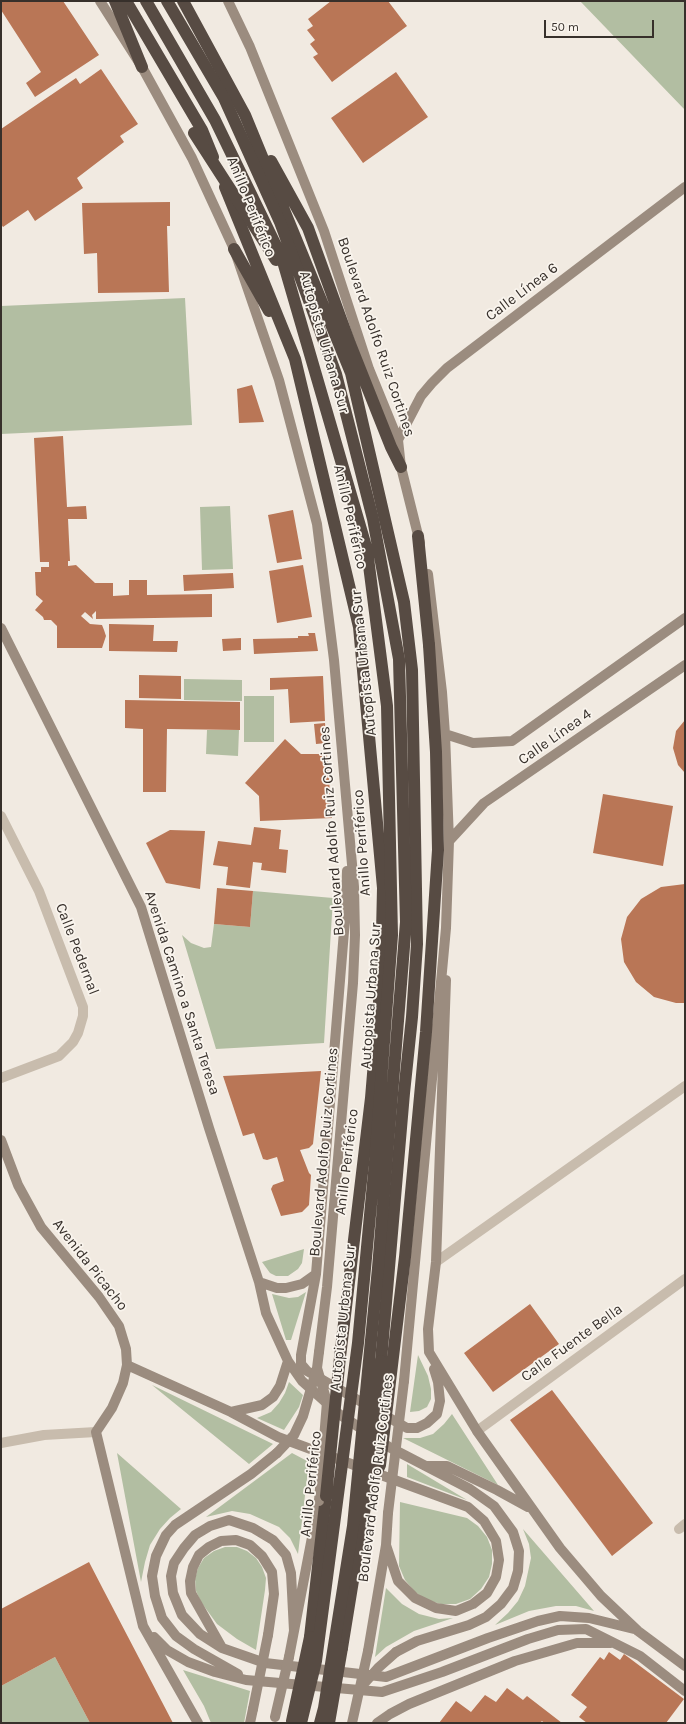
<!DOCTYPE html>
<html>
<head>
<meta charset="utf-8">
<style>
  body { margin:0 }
  #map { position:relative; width:686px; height:1724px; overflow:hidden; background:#f1eae1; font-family:Karla,sans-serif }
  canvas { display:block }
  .frame { position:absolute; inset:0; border:2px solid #37302b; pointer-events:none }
  .scale { position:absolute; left:544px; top:20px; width:110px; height:18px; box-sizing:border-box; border:2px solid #37302b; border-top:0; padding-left:5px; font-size:12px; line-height:14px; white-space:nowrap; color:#37302b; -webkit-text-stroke:3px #f9f4ed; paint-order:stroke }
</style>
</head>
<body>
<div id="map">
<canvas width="686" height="1724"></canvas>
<div class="frame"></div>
<div class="scale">50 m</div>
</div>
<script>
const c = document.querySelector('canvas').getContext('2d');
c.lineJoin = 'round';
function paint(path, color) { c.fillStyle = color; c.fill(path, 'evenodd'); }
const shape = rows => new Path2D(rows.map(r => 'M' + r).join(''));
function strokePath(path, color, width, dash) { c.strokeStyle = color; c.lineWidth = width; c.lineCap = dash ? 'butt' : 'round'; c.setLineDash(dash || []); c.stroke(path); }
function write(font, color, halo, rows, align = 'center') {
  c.font = font + ' Karla,sans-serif'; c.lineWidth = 3.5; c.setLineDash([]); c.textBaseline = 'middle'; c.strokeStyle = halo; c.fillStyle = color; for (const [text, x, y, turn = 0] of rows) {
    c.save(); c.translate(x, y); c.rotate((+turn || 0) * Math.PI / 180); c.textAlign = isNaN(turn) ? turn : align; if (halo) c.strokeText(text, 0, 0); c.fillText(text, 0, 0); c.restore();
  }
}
paint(shape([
  [580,1,685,1,685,110],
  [185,298,192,425,1,434,1,306],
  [230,506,233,569,202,570,200,507],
  [184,679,242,680,242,701,184,700],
  [244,696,274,696,274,742,244,742],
  [207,730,239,730,238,756,206,754],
  [253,891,333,898,324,1043,216,1049,182,935,191,943,204,948,211,947,214,924,250,927],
  [304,1249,302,1263,298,1269,288,1276,276,1276,270,1273,262,1262],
  [306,1292,291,1340,286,1340,272,1294,289,1298,298,1297],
  [418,1355,428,1376,431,1389,431,1399,427,1407,419,1411,410,1412],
  [289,1382,303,1395,299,1407,284,1430,257,1418,271,1412,279,1403,285,1393],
  [152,1385,273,1444,249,1464],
  [452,1414,498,1485,403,1438,420,1438,433,1434,444,1424],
  [117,1453,181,1509,170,1518,160,1529,150,1545,145,1562,141,1582],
  [292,1453,309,1462,298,1554,290,1538,279,1527,250,1514,232,1511,206,1517],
  [407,1464,467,1500,407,1477],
  [400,1502,467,1518,478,1526,487,1537,492,1550,492,1564,489,1577,481,1589,470,1599,456,1604,441,1604,427,1600,415,1592,405,1580,399,1566],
  [523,1529,594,1611,576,1606,556,1606,529,1611,495,1625,508,1613,518,1601,525,1586,531,1558,529,1544],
  [225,1547,237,1547,247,1551,256,1558,262,1567,266,1578,265,1590,256,1650,237,1639,217,1624,201,1602,196,1591,195,1579,198,1568,204,1558,214,1551],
  [386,1588,402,1604,419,1614,439,1619,453,1618,414,1631,386,1647,375,1657],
  [55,1657,90,1723,1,1723,1,1686],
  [183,1670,250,1691,244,1723,211,1723,204,1706]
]), '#b2bea2');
paint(shape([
  [1,1,63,1,99,55,35,97,26,83,41,72,1,10],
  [331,1,388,1,407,26,332,82,313,57,318,54,310,44,315,40,307,30,313,26,308,19],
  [101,69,138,124,120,136,124,142,77,178,83,188,35,221,28,210,3,227,1,224,1,129,76,78,80,84],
  [396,72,428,117,363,163,331,118],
  [170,202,170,226,167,226,169,292,98,293,97,253,84,254,82,203],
  [252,385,264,422,239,423,237,389],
  [63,436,67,507,86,506,87,519,68,519,70,561,68,561,68,566,76,565,95,583,113,583,113,596,129,595,129,580,147,580,147,595,212,594,212,617,96,619,96,611,92,615,93,619,85,612,81,616,90,624,102,625,104,630,106,636,102,648,57,648,57,626,51,620,44,620,43,617,35,610,43,601,36,595,35,572,41,572,41,567,49,567,49,562,40,562,34,438],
  [293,510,302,559,277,563,268,515],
  [303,565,312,617,277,623,269,571],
  [233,573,234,588,184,591,183,575],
  [109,624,154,625,153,641,178,641,177,652,109,651],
  [308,633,315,633,318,651,254,654,253,639,298,638,298,636,309,636],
  [241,638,241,650,223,651,222,639],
  [139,675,181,676,181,699,139,698],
  [323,676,325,721,290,723,288,689,270,690,270,678],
  [125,700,240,702,240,730,167,729,166,792,143,792,143,729,125,728],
  [685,720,685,773,678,765,673,748,676,731],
  [325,723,327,743,316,744,314,724],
  [285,739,301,754,327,754,332,818,260,821,259,796,245,783],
  [603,794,673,806,663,866,593,853],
  [254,827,281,830,279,849,288,850,286,873,261,870,262,863,253,862,250,888,226,885,228,867,213,865,218,841,251,845],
  [170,830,205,831,200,889,166,883,146,843],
  [685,884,685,1003,676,1003,654,997,636,982,624,962,621,939,627,917,641,899,661,887],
  [217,888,253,891,250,927,214,924],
  [321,1071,313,1144,309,1148,300,1150,309,1173,311,1175,309,1205,302,1212,281,1216,271,1189,273,1185,284,1181,277,1157,267,1160,263,1159,254,1133,243,1136,223,1076],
  [530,1304,559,1344,493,1392,464,1353],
  [552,1390,653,1523,612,1556,510,1420],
  [89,1562,104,1591,173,1723,90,1723,55,1657,1,1686,1,1609],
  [609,1652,620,1660,624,1654,684,1699,666,1723,587,1723,579,1717,587,1707,571,1695,600,1657,604,1660],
  [507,1688,523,1700,527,1696,562,1723,544,1723,542,1721,540,1723,439,1723,456,1701,471,1712,485,1695,496,1702]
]), '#b97656');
strokePath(shape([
  [1,816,39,891,83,1007,83,1016,78,1033,73,1042,59,1056,1,1078],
  [436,1262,685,1086],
  [477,1431,685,1279],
  [1,1443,44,1435,96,1432],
  [679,1529,685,1524]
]), '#c8bcad', 10);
strokePath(shape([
  [100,1,142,67,192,158,234,249,279,380,317,524,334,660,354,887,355,935,353,983,327,1287,319,1352],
  [228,1,250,47,324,231,369,369,398,440,401,467,420,543],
  [398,440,421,396,432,383,447,368,685,187],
  [1,628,141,907,209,1128,259,1282,266,1313,288,1361,302,1381,339,1414,389,1447,470,1489,494,1506,513,1532,519,1551,518,1571,513,1588,501,1604,486,1617,469,1625,417,1641,396,1652],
  [445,734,473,743,512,741,685,618],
  [449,841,484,803,685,665],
  [347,871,346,907,316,1274,301,1355,301,1364,307,1371,407,1428,417,1428,427,1423,437,1414,440,1401,438,1382,434,1369],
  [446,980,436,1262,428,1329,429,1352,477,1431,560,1548,601,1596,638,1631,685,1666],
  [1,1140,18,1185,41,1227,99,1297,119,1326,126,1349,127,1365,123,1383,112,1408,96,1432,143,1626,198,1723],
  [259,1282,277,1288,286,1288,302,1284,316,1274],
  [127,1365,231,1412,278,1437,468,1507,484,1521,496,1541,499,1560,496,1577,487,1593,473,1604,456,1611,436,1608,415,1598,398,1581,386,1545],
  [404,1381,446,928,449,841,445,734,442,692,428,574],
  [231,1412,262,1405,273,1397,280,1386,288,1361],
  [428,1466,447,1466,497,1490,528,1507],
  [294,1631,291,1573,286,1555,273,1540,253,1528,229,1520,210,1526,195,1535,184,1548,174,1563,171,1576,173,1593,182,1615,200,1634,222,1648,265,1663,386,1677,488,1638,538,1621,560,1616,589,1618,634,1629],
  [154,1637,167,1650,188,1662,215,1672,246,1680,382,1692,442,1672,528,1639,558,1630,586,1629,640,1656,685,1691],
  [221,1646,191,1593,190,1581,193,1567,199,1555,209,1547,221,1541,236,1540,250,1545,262,1556,272,1572,274,1594,268,1635],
  [368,1651,386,1545,388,1513],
  [289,1657,319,1501],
  [238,1674,194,1649,176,1636,162,1618,155,1596,152,1576,156,1556,166,1535,175,1525,251,1474,277,1453],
  [250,1723,253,1709],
  [377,1723,390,1714,409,1704,515,1661,577,1643,611,1643]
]), '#9b8c7f', 10);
strokePath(shape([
  [115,1,142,67],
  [126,1,202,130,213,157],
  [183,1,245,115,351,373,404,602,412,670,417,944,412,1017,404,1093,381,1361],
  [271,161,308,228,350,344,391,447,401,467],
  [225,187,295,359,359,627,383,888,381,978,371,1098,340,1357],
  [234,249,269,311],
  [418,536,429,645],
  [310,1637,326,1496],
  [342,1648,365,1507]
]), '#574b43', 12);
strokePath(shape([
  [277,1453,294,1435,303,1416,317,1368],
  [319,1501,327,1402,317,1368,319,1352],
  [388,1513,404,1381],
  [361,1687,378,1668,396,1652],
  [253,1709,268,1635],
  [275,1717,289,1657],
  [352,1723,368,1651]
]), '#9b8c7f', 10);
strokePath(shape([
  [146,1,215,120,282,258,367,550,387,706,392,935,375,1162,358,1343,316,1661,301,1723],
  [167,1,224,98,280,222,336,374,373,519,399,659,406,922,378,1268,353,1526,324,1708,320,1723],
  [194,133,276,260],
  [367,1486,381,1361],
  [326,1496,340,1357],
  [356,1517,380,1465,405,1257,426,1032,438,850,436,752,429,645],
  [292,1721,310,1637],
  [329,1723,342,1648]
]), '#574b43', 12);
write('15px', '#37302b', '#f9f4ed', [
  ["Anillo Periférico",251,207,68],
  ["Calle Línea 6",522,292,-37],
  ["Boulevard Adolfo Ruiz Cortines",376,337,71],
  ["Autopista Urbana Sur",324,342,74],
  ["Anillo Periférico",350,517,77],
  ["Autopista Urbana Sur",364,663,-96],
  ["Calle Línea 4",555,737,-35],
  ["Boulevard Adolfo Ruiz Cortines",332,831,-94],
  ["Anillo Periférico",362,843,-94],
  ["Calle Pedernal",77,949,69],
  ["Avenida Camino a Santa Teresa",182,993,72],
  ["Autopista Urbana Sur",371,996,-86],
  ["Boulevard Adolfo Ruiz Cortines",324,1152,-85],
  ["Anillo Periférico",347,1162,-83],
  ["Avenida Picacho",90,1265,52],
  ["Autopista Urbana Sur",343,1318,-84],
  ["Calle Fuente Bella",572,1343,-36],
  ["Boulevard Adolfo Ruiz Cortines",376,1478,-83],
  ["Anillo Periférico",311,1484,-84]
]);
</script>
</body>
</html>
